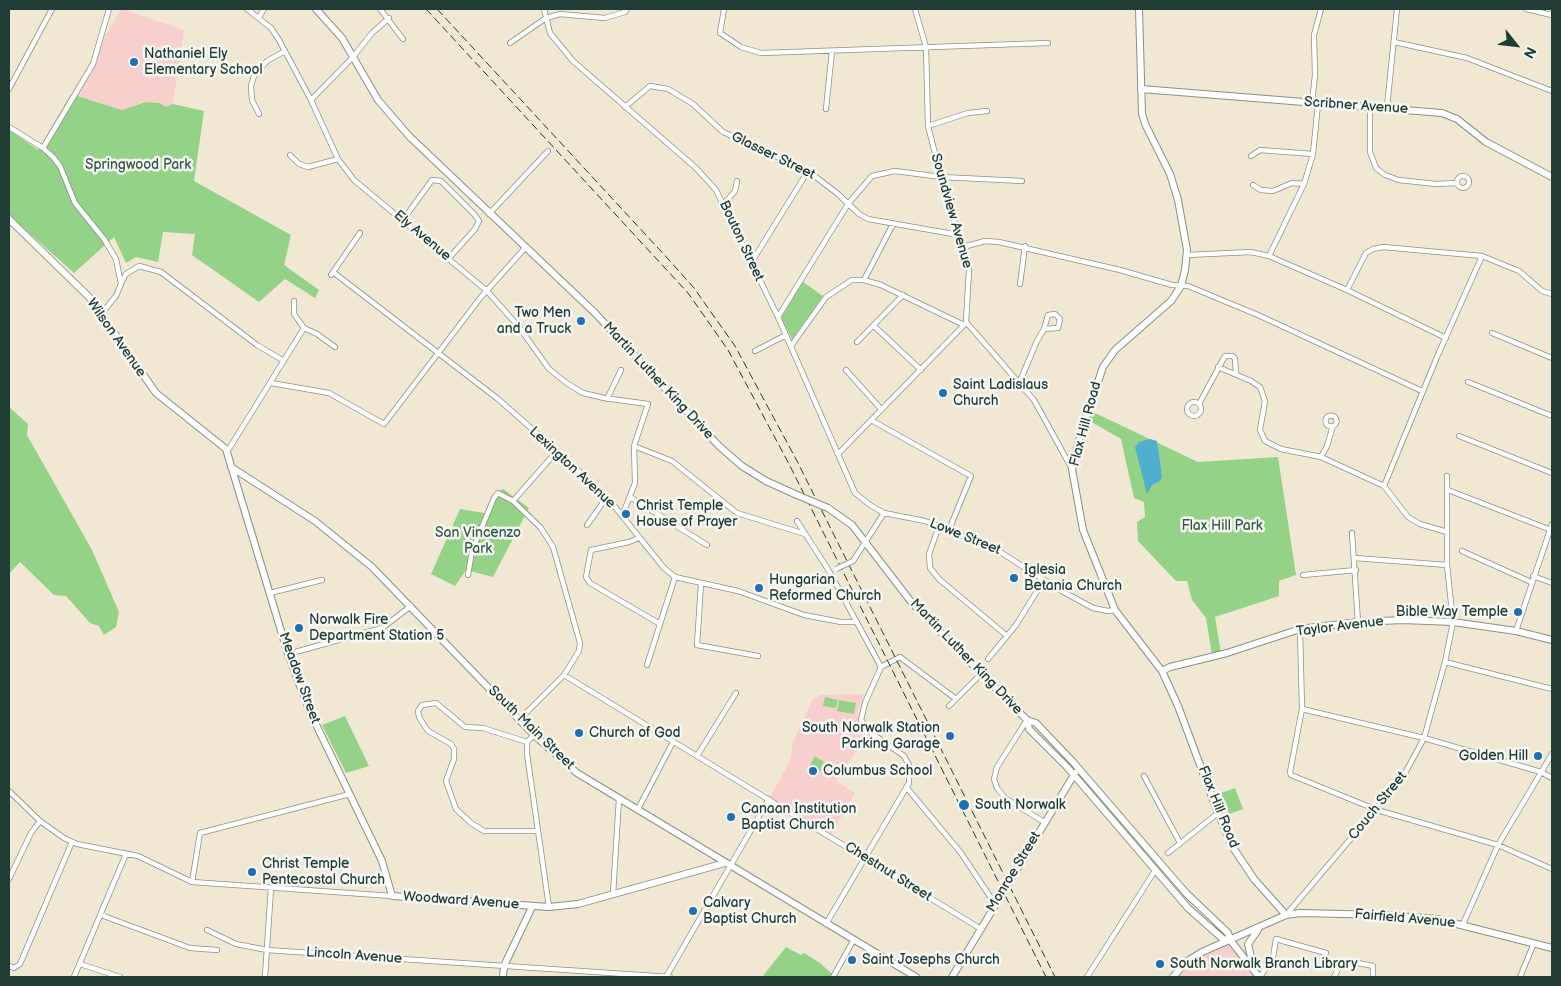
<!DOCTYPE html>
<html>
<head>
<meta charset="utf-8">
<style>
  body { margin:0 }
  #map { position:relative; width:1561px; height:986px; overflow:hidden; background:#f1e8d4; font-family:"Balsamiq Sans",sans-serif }
  canvas { display:block }
  .frame { position:absolute; inset:0; border:10px solid #1f3d34; pointer-events:none }
  .north { position:absolute; left:1491px; top:20px; width:50px; height:50px; -webkit-text-stroke:4px #f6f6f2; paint-order:stroke; rotate:119deg; font-size:14px; font-weight:700; line-height:20px; text-align:center; color:#1f3d34 }
  .north::after { content:''; display:block; margin:auto; width:18px; height:22px; background:#1f3d34; clip-path:polygon(50% 0,100% 100%,50% 72%,0 100%) }
</style>
</head>
<body>
<div id="map">
<canvas width="1561" height="986"></canvas>
<div class="frame"></div>
<div class="north">N</div>
</div>
<script>
const c = document.querySelector('canvas').getContext('2d');
c.lineJoin = 'round';
function paint(path, color) { c.fillStyle = color; c.fill(path, 'evenodd'); }
const shape = rows => new Path2D(rows.map(r => 'M' + r).join(''));
function strokePath(path, color, width, dash) { c.strokeStyle = color; c.lineWidth = width; c.lineCap = dash ? 'butt' : 'round'; c.setLineDash(dash || []); c.stroke(path); }
function write(font, color, halo, rows, align = 'center') {
  c.font = font + ' "Balsamiq Sans",sans-serif'; c.lineWidth = 5; c.setLineDash([]); c.textBaseline = 'middle'; c.strokeStyle = halo; c.fillStyle = color; for (const [text, x, y, turn = 0] of rows) {
    c.save(); c.translate(x, y); c.rotate((+turn || 0) * Math.PI / 180); c.textAlign = isNaN(turn) ? turn : align; if (halo) c.strokeText(text, 0, 0); c.fillText(text, 0, 0); c.restore();
  }
}
paint(shape([
  [121,9,184,30,173,104,166,107,160,103,145,102,122,110,71,94],
  [842,694,864,694,857,713,861,729,867,736,836,781,855,793,831,835,769,799,790,761,793,742,813,699,821,695],
  [1231,941,1259,977,1173,977,1186,962]
]), '#f7d0ce');
paint(shape([
  [71,94,122,110,146,102,160,103,166,107,173,104,204,111,194,181,291,235,284,265,319,290,315,298,285,279,259,302,192,255,195,234,163,232,158,262,136,257,126,263,114,237,74,273,9,215,9,130,38,150],
  [803,282,823,296,792,339,781,318],
  [9,407,28,424,27,435,92,550,119,612,116,627,104,635,99,626,90,623,66,596,54,595,20,562,9,574],
  [1091,411,1198,462,1278,457,1296,575,1279,581,1279,596,1215,617,1221,653,1212,655,1206,618,1192,600,1187,581,1176,581,1138,541,1137,522,1145,517,1144,502,1134,498,1121,439,1088,420],
  [503,489,529,508,493,577,466,570,455,586,431,574,460,509,485,513,493,494],
  [825,697,838,700,836,708,823,706],
  [839,700,856,703,854,714,837,711],
  [345,716,369,766,346,773,322,725],
  [815,756,827,764,822,772,810,765],
  [1235,788,1243,809,1229,814,1221,793],
  [786,947,801,955,804,953,820,963,832,974,831,977,762,977]
]), '#94d287');
paint(shape([
  [1150,439,1157,441,1162,477,1160,481,1152,485,1147,494,1135,447,1139,442]
]), '#50aecf');
const street = shape([
  [247,9,271,28,279,40,311,100,338,159,354,180,487,291,519,327,549,369,568,384,583,393,604,398,648,404,634,446,635,483,622,516],
  [380,9,403,39],
  [544,9,550,33,573,61,696,168,716,190,778,317,855,493,870,505,884,513,925,521,997,550,1060,590,1093,608,1108,611,1115,610],
  [724,9,720,33,741,47,761,53,1048,43],
  [915,9,926,47,928,126,941,177,969,270,966,322,1034,400,1072,469],
  [1526,9,1552,15],
  [259,17,264,9],
  [1394,42,1467,58,1552,91],
  [510,43,546,18,560,14,605,18,625,12,627,9],
  [9,89,52,9],
  [311,100,353,57,372,33,389,18],
  [1312,103,1315,75,1314,35,1321,9],
  [625,107,650,86,668,89,693,104,723,132,808,171,838,194,859,214,868,219,959,235],
  [1370,107,1370,152,1376,168,1385,175,1399,180,1436,184,1457,183],
  [1387,107,1397,9],
  [826,109,832,51],
  [259,114,252,100,251,86,254,76,267,61,285,51],
  [928,126,968,113,987,111],
  [9,127,43,148,53,157,60,166,75,203,104,239,116,259,121,284,116,296,101,314],
  [43,148,93,64,109,9],
  [290,155,299,164,308,167,338,159],
  [1251,156,1260,150,1313,154],
  '1457 182a6 6 0 1 1 12 0a6 6 0 1 1-12 0Z',
  [1253,185,1261,190,1273,191,1292,183,1304,184],
  [724,204,735,191,737,181],
  [489,214,548,151],
  [403,220,432,180,441,181,474,214,479,221,475,229,449,258],
  [963,247,985,241,999,242,1120,270,1172,285,1188,286,1258,315,1422,391],
  [1187,255,1251,252,1269,256,1347,290,1446,338],
  [1269,256,1304,184,1313,154,1318,104],
  [751,263,808,171],
  [333,272,498,399,557,451,607,497,664,568,675,577,738,591,804,615,841,622,857,622],
  [331,275,360,233],
  [864,280,893,224],
  [121,283,126,274,139,266,161,272,257,345,284,361],
  [1020,284,1025,246],
  [1347,290,1366,253,1373,249,1383,247,1482,256,1519,271,1542,291,1552,294],
  [778,317,848,204,872,176,895,171,941,177,1022,181],
  [874,326,921,370],
  [304,328,317,334,335,347],
  [1492,333,1552,358],
  [857,342,903,295],
  [791,346,826,297,852,280,864,280,881,285,964,325],
  [755,351,786,335],
  [1218,367,1251,381,1260,387,1265,401,1260,430,1265,441,1281,449,1321,457,1384,486,1408,517,1420,524,1447,532],
  [846,370,881,409],
  [1020,381,1037,341,1044,329,1048,315,1055,314,1060,319,1058,328,1044,329],
  [1468,382,1552,416],
  [271,383,329,393,384,424,481,297,525,248],
  [607,399,621,370],
  '1187 409a7 7 0 1 1 14 0a7 7 0 1 1-14 0Z',
  [1199,404,1225,356,1233,356,1235,359,1236,374],
  '1325.5 421a5.5 5.5 0 1 1 11 0a5.5 5.5 0 1 1-11 0Z',
  [871,420,971,476,949,530],
  [1459,436,1552,473],
  [634,446,672,461,737,513,805,534],
  [227,452,304,328,294,314,294,301],
  [839,453,965,324],
  [1321,457,1327,446,1333,426],
  [1384,486,1437,357,1482,256],
  [1448,490,1551,530],
  [630,497,707,545],
  [513,501,557,451],
  [797,521,829,571,881,667],
  [587,525,607,497],
  [939,526,929,554,930,568,940,580,1007,636],
  [1352,533,1358,622],
  [639,538,629,542,591,550,586,577,590,583,660,624],
  [1462,551,1531,582],
  [1355,558,1447,565],
  [853,561,884,513],
  [468,575,472,551,494,498,498,493,513,501,541,528,553,547,580,643,579,651,564,675,519,720],
  [1303,575,1356,570],
  [1533,576,1552,583],
  [701,584,697,645,758,656],
  [270,593,322,580],
  [1300,629,1302,709,1290,772,1291,775,1377,810,1498,845,1552,869],
  [1516,631,1552,524],
  [288,654,382,628,411,606],
  [988,659,1016,625,1044,580],
  [1445,662,1552,689],
  [647,665,675,577],
  [881,667,900,657,956,699],
  [564,675,981,929],
  [949,706,981,674],
  [1302,709,1424,738,1541,772,1552,778],
  [1027,720,997,767,994,779,997,788,1005,798,1044,822],
  [534,735,527,742,527,754,549,907],
  [527,742,483,728,465,727,436,703,422,705,418,711,419,717,428,731,451,744,454,749,454,759,446,781,456,809,471,823,484,831,537,831],
  [697,756,736,693],
  [1144,776,1180,843],
  [907,788,961,853,995,904],
  [9,791,40,821,64,838,77,844,138,856,192,882,392,896],
  [638,809,673,742],
  [1168,853,1218,813],
  [9,879,31,833,40,821],
  [192,882,200,833,350,794],
  [613,894,619,799],
  [101,915,190,948,217,950],
  [1286,915,1403,777,1424,738,1445,662,1453,622,1447,565,1447,476],
  [826,924,909,783,909,765,904,756,870,732,861,720,865,703,881,667],
  [1463,924,1498,845,1552,754],
  [207,930,236,944,267,950,670,977],
  [80,964,120,977],
  [9,966,14,968,20,964,72,842],
  [74,977,126,854],
  [265,977,271,888],
  [666,977,769,799],
  [833,977,853,941],
  [1087,977,1156,869],
  [1260,977,1273,957,1276,939,1326,953],
  [1334,977,1340,965,1348,961,1373,966,1373,977],
  [1520,977,1534,943]
]);
const secondary = shape([
  [316,9,342,38,378,100,409,136,595,313,719,446,742,466,766,481,797,495],
  [1139,9,1142,114,1146,126,1170,174,1178,200,1187,250,1185,270,1181,286,1171,301,1115,350,1103,367,1081,432,1072,469,1083,530,1115,610,1162,671,1178,706,1218,813,1232,846,1254,879,1286,915],
  [1141,89,1442,113,1457,119,1486,142,1552,177],
  [9,219,89,297,156,393,226,449,288,654,309,710,382,861,392,896,549,907,578,904,725,863],
  [231,467,315,521,372,567,534,735,577,773,916,977],
  [828,508,852,525,912,603,1027,720,1036,723,1073,762,1186,893,1228,933,1231,941,1259,977],
  [1162,671,1170,667,1227,653,1300,629,1358,622,1403,620,1453,622,1516,631,1552,640],
  [1027,720,1029,729,1067,767,1188,908,1223,939,1231,941],
  [1253,966,1248,944,1258,930],
  [503,977,504,966,532,907],
  [952,977,1075,773],
  [1173,977,1186,962,1202,952,1286,915,1300,913,1384,915,1437,919,1552,948]
]);
strokePath(street, '#889284', 6);
strokePath(secondary, '#889284', 8);
strokePath(street, '#fff', 4.5);
strokePath(secondary, '#fff', 6);
strokePath(shape([
  [426,9,664,267,688,293,728,350,789,464,1046,977],
  [437,9,670,261,694,288,735,346,797,461,1055,977]
]), '#1f3d34', 1, [8, 4]);
const streetBridge = shape([
  [836,569,853,561]
]);
const secondaryBridge = shape([
  [797,495,828,508]
]);
strokePath(streetBridge, '#889284', 6, []);
strokePath(secondaryBridge, '#889284', 8, []);
strokePath(streetBridge, '#fff', 4.5);
strokePath(secondaryBridge, '#fff', 6);
for (const [x, y, r, color] of [
  [134,62,5,"#1f6fb2"],
  [581,321,5,"#1f6fb2"],
  [943,393,5,"#1f6fb2"],
  [626,514,5,"#1f6fb2"],
  [1014,578,5,"#1f6fb2"],
  [759,588,5,"#1f6fb2"],
  [1518,612,5,"#1f6fb2"],
  [299,628,5,"#1f6fb2"],
  [579,733,5,"#1f6fb2"],
  [950,736,5,"#1f6fb2"],
  [1538,756,5,"#1f6fb2"],
  [813,771,5,"#1f6fb2"],
  [964,805,6,"#1f6fb2"],
  [731,817,5,"#1f6fb2"],
  [252,872,5,"#1f6fb2"],
  [693,911,5,"#1f6fb2"],
  [852,960,5,"#1f6fb2"],
  [1160,964,5,"#1f6fb2"]
]) { const dot = new Path2D(); dot.arc(x, y, r, 0, 2 * Math.PI); c.fillStyle = color; c.fill(dot); strokePath(dot, '#f6f6f2', 2); }
write('14px', '#1f3d34', '#f6f6f2', [
  ["Nathaniel Ely",144,54],
  ["Elementary School",144,70],
  ["Two Men",571,313,"right"],
  ["and a Truck",571,329,"right"],
  ["Saint Ladislaus",953,385],
  ["Church",953,401],
  ["Christ Temple",636,506],
  ["House of Prayer",636,522],
  ["Iglesia",1024,570],
  ["Betania Church",1024,586],
  ["Hungarian",769,580],
  ["Reformed Church",769,596],
  ["Bible Way Temple",1508,612,"right"],
  ["Norwalk Fire",309,620],
  ["Department Station 5",309,636],
  ["South Norwalk Station",940,728,"right"],
  ["Parking Garage",940,744,"right"],
  ["Church of God",589,733],
  ["Golden Hill",1528,756,"right"],
  ["Columbus School",823,771],
  ["South Norwalk",975,805],
  ["Canaan Institution",741,809],
  ["Baptist Church",741,825],
  ["Christ Temple",262,864],
  ["Pentecostal Church",262,880],
  ["Calvary",703,903],
  ["Baptist Church",703,919],
  ["Saint Josephs Church",862,960],
  ["South Norwalk Branch Library",1170,964]
], 'left');
write('14px', '#1f3d34', '#f6f6f2', [
  ["Scribner Avenue",1356,106,4],
  ["Glasser Street",773,156,26],
  ["Soundview Avenue",951,211,74],
  ["Ely Avenue",422,236,40],
  ["Bouton Street",741,241,65],
  ["Wilson Avenue",116,338,55],
  ["Martin Luther King Drive",658,381,47],
  ["Flax Hill Road",1086,424,-75],
  ["Lexington Avenue",572,468,43],
  ["Lowe Street",965,537,22],
  ["Taylor Avenue",1340,627,-7],
  ["Martin Luther King Drive",966,657,46],
  ["Meadow Street",299,678,70],
  ["South Main Street",531,728,44],
  ["Couch Street",1378,806,-51],
  ["Flax Hill Road",1218,807,68],
  ["Chestnut Street",888,872,32],
  ["Monroe Street",1014,872,-59],
  ["Woodward Avenue",461,901,4],
  ["Fairfield Avenue",1405,919,5],
  ["Lincoln Avenue",354,956,4]
]);
write('14px', '#365b45', '#f6f6f2', [
  ["Springwood Park",138,165],
  ["Flax Hill Park",1222,526],
  ["San Vincenzo",478,533],
  ["Park",478,549]
]);
</script>
</body>
</html>
